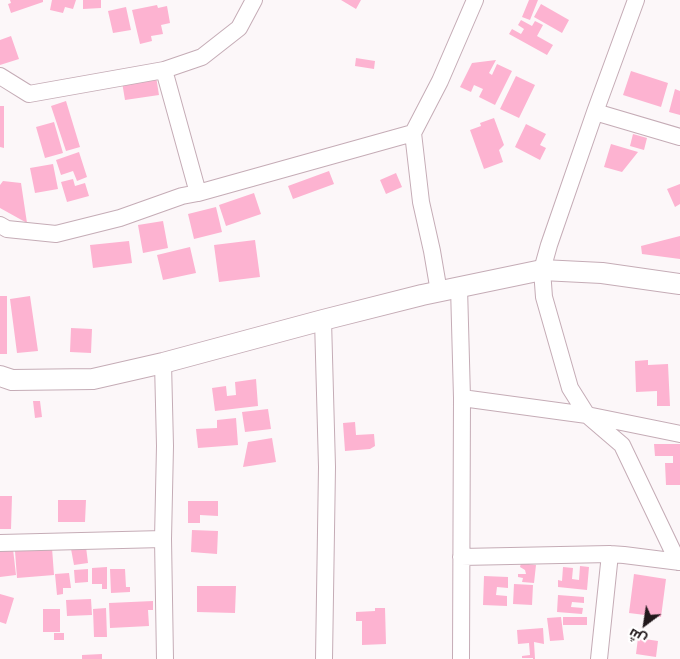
<!DOCTYPE html>
<html>
<head>
<meta charset="utf-8">
<style>
  body { margin:0 }
  #map { position:relative; width:680px; height:659px; overflow:hidden; background:#fcf7f9; font-family:Montserrat,Cairo,sans-serif }
  canvas { display:block }
  .north { position:absolute; left:620px; top:599px; width:50px; height:50px; -webkit-text-stroke:4px #fff; paint-order:stroke; rotate:211deg; font-size:14px; font-weight:700; line-height:20px; text-align:center; color:#21181b }
  .north::after { content:''; display:block; margin:auto; width:18px; height:22px; background:#21181b; clip-path:polygon(50% 0,100% 100%,50% 72%,0 100%) }
</style>
</head>
<body>
<div id="map">
<canvas width="680" height="659"></canvas>
<div class="north">ش</div>
</div>
<script>
const c = document.querySelector('canvas').getContext('2d');
c.lineJoin = 'round';
function paint(path, color) { c.fillStyle = color; c.fill(path, 'evenodd'); }
const shape = rows => new Path2D(rows.map(r => 'M' + r).join(''));
function strokePath(path, color, width, dash) { c.strokeStyle = color; c.lineWidth = width; c.lineCap = dash ? 'butt' : 'round'; c.setLineDash(dash || []); c.stroke(path); }
paint(shape([
  [10,0,43,0,43,2,11,13,8,4,11,3],
  [52,0,76,0,73,9,65,7,63,13,50,10],
  [83,0,101,0,101,8,83,9],
  [341,0,361,0,356,9],
  [529,0,538,0,530,20,522,17],
  [541,4,569,20,562,33,534,17],
  [157,5,158,8,167,6,170,23,161,25,163,34,151,36,152,41,140,44,132,10],
  [126,7,131,30,113,33,108,11],
  [521,20,532,26,535,21,543,25,537,36,553,45,547,55,509,34,512,29,521,34,524,29,518,25],
  [11,36,19,59,0,65,0,40],
  [356,58,375,61,374,69,355,66],
  [496,60,489,73,492,75,497,64,512,71,495,105,479,97,483,89,474,85,471,92,460,87,472,63],
  [155,70,159,95,125,100,121,76],
  [631,71,668,83,661,107,623,95],
  [516,76,535,85,519,118,500,109],
  [675,89,680,91,680,115,669,112],
  [66,101,80,147,66,151,51,106],
  [0,106,4,106,4,148,0,147],
  [494,118,504,145,499,150,503,162,484,169,470,130,481,126,480,123],
  [54,122,63,153,45,158,36,127],
  [526,124,546,134,540,145,546,148,540,160,515,147],
  [633,134,647,138,644,150,630,146],
  [611,144,638,152,622,172,604,167],
  [79,152,87,177,77,181,73,171,61,175,56,160],
  [53,164,58,189,35,193,30,168],
  [329,171,334,184,293,199,288,186],
  [396,173,402,187,386,194,380,180],
  [73,179,75,186,85,183,89,196,67,202,61,182],
  [3,181,21,183,27,223,0,208,0,185],
  [680,184,680,204,675,207,667,189],
  [254,193,261,214,226,226,219,205],
  [216,207,222,232,194,239,188,214],
  [163,221,168,248,143,253,138,225],
  [680,236,680,259,642,254,641,246],
  [255,240,260,277,219,282,214,245],
  [129,241,132,263,93,268,90,245],
  [190,247,196,273,163,280,157,255],
  [0,296,7,296,7,354,0,354],
  [30,296,38,351,17,353,10,299],
  [71,328,92,329,91,353,70,352],
  [648,360,648,365,668,364,670,406,657,406,657,391,636,392,635,361],
  [256,379,258,406,215,411,212,388,226,386,227,396,236,395,235,382],
  [33,401,40,401,42,417,35,418],
  [268,409,271,429,245,432,242,412],
  [236,418,238,445,198,448,196,429,217,428,217,420],
  [355,422,356,435,374,434,375,446,370,449,345,451,343,423],
  [272,438,276,462,243,467,248,442],
  [654,444,680,444,680,485,666,485,665,463,673,463,673,456,655,456],
  [0,496,12,496,11,529,0,529],
  [58,500,86,500,85,522,58,522],
  [188,501,218,501,218,516,200,515,200,523,188,523],
  [192,530,218,531,217,554,191,552],
  [86,547,88,563,74,565,71,549],
  [52,548,54,575,17,578,15,551],
  [13,549,16,575,0,577,0,550],
  [521,563,536,565,534,583,522,582,523,578,518,577,518,574,526,574,525,570,520,567],
  [580,566,589,567,587,590,558,587,558,580,562,581,563,567,573,568,572,579,579,580],
  [107,567,107,589,102,589,102,584,92,584,92,568],
  [88,569,88,582,75,583,74,570],
  [110,569,125,569,126,587,130,587,130,592,111,593],
  [69,573,71,588,63,588,63,594,57,595,55,574],
  [634,574,666,579,661,617,629,613],
  [484,576,508,577,508,588,497,587,496,595,507,596,507,606,483,605],
  [514,584,533,585,532,605,513,604],
  [197,586,236,586,235,613,197,612],
  [0,594,14,598,6,624,0,622],
  [558,595,584,597,584,603,572,602,571,607,583,608,582,614,557,612],
  [91,599,92,615,67,616,66,600],
  [153,601,153,610,148,610,149,626,110,628,109,603],
  [106,608,107,637,94,637,93,609],
  [375,608,385,608,386,644,362,645,362,621,356,621,356,612,375,611],
  [43,609,60,609,60,632,43,632],
  [561,617,564,640,550,641,547,618],
  [563,617,587,617,587,625,563,625],
  [543,628,544,644,534,642,535,659,533,659,533,658,522,658,522,656,530,655,529,643,518,644,517,630],
  [54,633,64,633,64,640,54,640],
  [638,638,658,641,656,657,636,654],
  [102,654,102,659,82,659,82,655]
]), '#fdb3d1');
const minor = shape([
  [636,0,595,112,549,245,542,270,544,297,570,388,587,415,622,445,678,562],
  [164,70,198,193],
  [0,76,29,94,164,70,202,57,239,28,254,0],
  [595,112,680,137],
  [0,225,7,229,56,234,120,218,182,196,198,193,413,133],
  [459,287,462,398,461,659],
  [439,292,432,251,421,202,413,133,440,81,475,0],
  [323,320,327,467,324,659],
  [163,363,165,446,163,539,165,659],
  [462,398,587,415,680,434],
  [0,543,163,539],
  [461,557,610,554,624,555,680,562],
  [599,659,610,554]
]);
const tertiary = shape([
  [0,376,12,380,93,379,163,363,323,320,422,295,542,270,602,273,680,284]
]);
strokePath(minor, '#c5acb6', 18);
strokePath(tertiary, '#c5acb6', 22);
strokePath(minor, '#fff', 16);
strokePath(tertiary, '#fff', 20);
</script>
</body>
</html>
